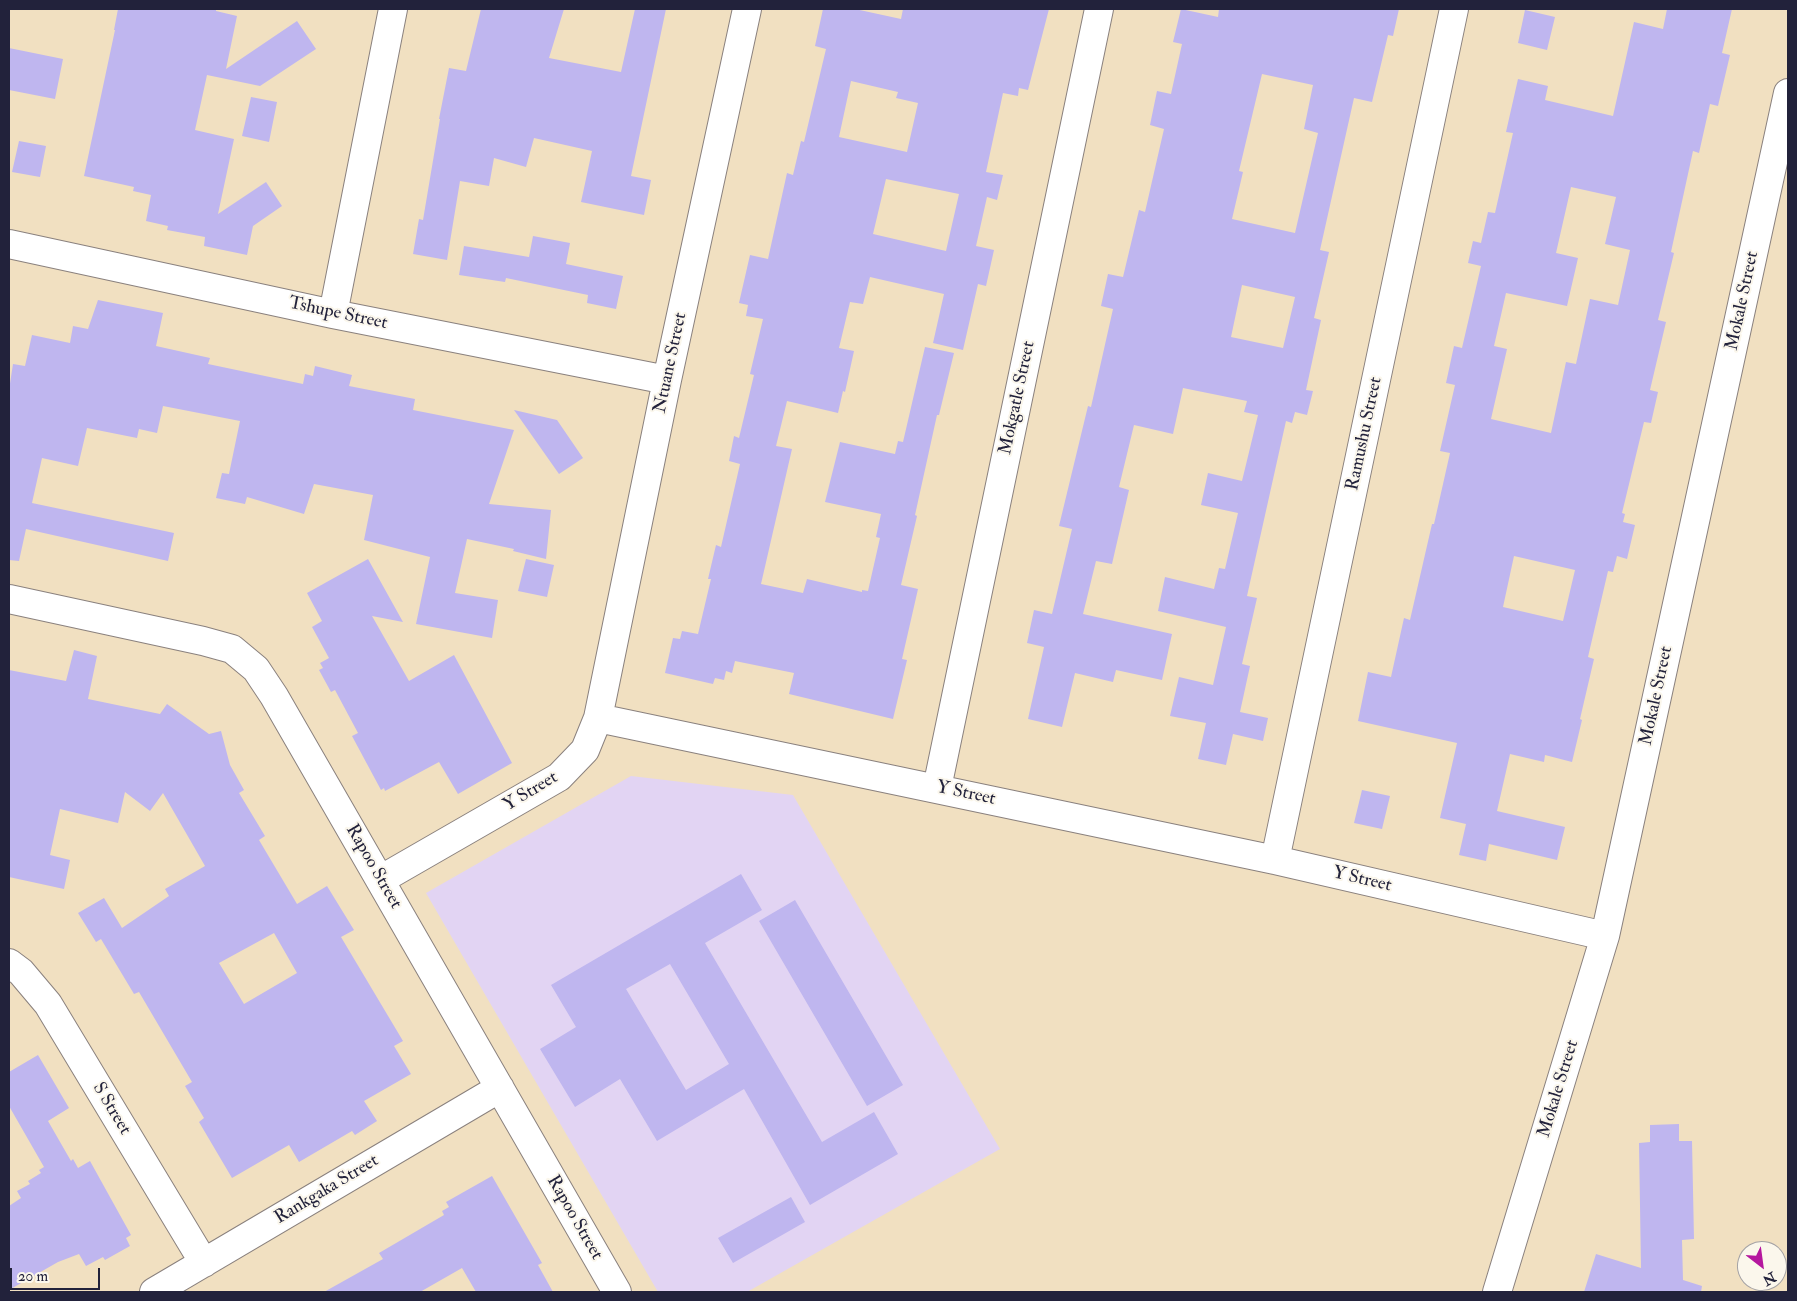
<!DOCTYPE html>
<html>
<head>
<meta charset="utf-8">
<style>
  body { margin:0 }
  #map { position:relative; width:1797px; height:1301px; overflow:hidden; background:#f1e0c1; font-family:"IM FELL Double Pica",serif }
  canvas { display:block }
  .frame { position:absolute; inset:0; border:10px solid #22223b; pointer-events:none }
  .north { position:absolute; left:1737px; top:1241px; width:50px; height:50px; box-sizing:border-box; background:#fbf7ec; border:1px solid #a4a2a5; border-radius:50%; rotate:150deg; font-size:14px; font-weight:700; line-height:20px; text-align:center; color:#22223b }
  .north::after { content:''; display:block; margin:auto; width:18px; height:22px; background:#b5179e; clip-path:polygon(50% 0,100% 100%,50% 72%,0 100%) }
  .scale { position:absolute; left:10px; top:1268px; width:90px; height:22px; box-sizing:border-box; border:2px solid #22223b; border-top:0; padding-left:6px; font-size:15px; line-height:18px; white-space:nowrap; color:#22223b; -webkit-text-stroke:4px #fbf7ec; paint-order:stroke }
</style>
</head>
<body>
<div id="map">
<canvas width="1797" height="1301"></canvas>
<div class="frame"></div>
<div class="north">N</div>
<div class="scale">20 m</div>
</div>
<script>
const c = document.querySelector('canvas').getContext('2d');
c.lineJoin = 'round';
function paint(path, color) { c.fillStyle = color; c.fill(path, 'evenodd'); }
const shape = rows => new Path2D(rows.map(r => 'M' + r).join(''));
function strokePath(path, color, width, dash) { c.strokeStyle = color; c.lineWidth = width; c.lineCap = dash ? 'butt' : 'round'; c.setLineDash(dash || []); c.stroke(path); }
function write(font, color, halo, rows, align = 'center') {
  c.font = font + ' "IM FELL Double Pica",serif'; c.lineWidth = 4; c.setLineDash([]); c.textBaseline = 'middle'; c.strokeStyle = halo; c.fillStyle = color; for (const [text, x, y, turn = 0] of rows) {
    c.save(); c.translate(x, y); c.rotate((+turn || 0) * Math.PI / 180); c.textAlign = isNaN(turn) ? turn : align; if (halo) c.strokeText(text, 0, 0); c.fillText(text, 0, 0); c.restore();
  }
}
paint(shape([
  [631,776,793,795,1000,1149,747,1292,658,1292,426,893]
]), '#e2d4f3');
paint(shape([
  [118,9,216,9,216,11,237,16,226,69,297,21,316,49,260,86,207,75,195,130,234,139,218,214,266,182,282,206,253,226,247,255,204,246,205,237,167,230,168,226,146,221,151,195,133,191,134,187,84,176,115,30,114,30],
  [481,9,564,9,549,58,621,72,635,9,666,9,631,176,651,180,644,215,581,202,592,151,534,138,526,167,494,158,489,186,460,181,447,260,413,254,419,219,423,220,440,119,439,119,449,68,466,71],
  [823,9,855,9,901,19,903,9,1049,9,1028,90,1019,88,1018,96,1003,93,986,172,1003,175,997,200,987,197,976,246,994,250,986,286,978,284,963,350,933,343,944,294,870,277,863,304,850,302,839,348,854,351,845,392,843,391,838,413,787,401,776,446,792,449,761,584,803,593,807,579,862,592,862,590,868,591,880,538,876,537,881,514,825,502,840,442,895,454,898,441,903,442,925,347,954,353,939,415,937,415,915,515,917,516,901,585,918,589,902,659,907,660,893,719,789,694,794,673,735,661,732,673,726,671,724,680,715,678,713,684,665,673,673,638,680,639,682,631,698,634,711,579,708,579,716,545,721,547,740,464,729,461,734,436,739,438,754,375,750,374,763,319,746,316,748,305,739,303,750,255,768,259,787,173,793,175,801,141,804,142,826,49,815,46],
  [851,81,898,92,896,98,918,103,907,152,839,137],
  [886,179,959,194,946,251,873,234],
  [1181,9,1218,17,1219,9,1399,9,1393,36,1388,35,1372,102,1354,98,1320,250,1329,252,1314,318,1321,320,1306,390,1313,391,1307,415,1295,412,1292,423,1286,421,1247,596,1257,598,1242,664,1250,666,1240,712,1268,718,1263,741,1233,734,1226,765,1198,759,1206,723,1170,716,1179,677,1213,685,1226,627,1158,611,1165,577,1214,589,1219,568,1225,569,1238,513,1201,505,1208,473,1242,481,1258,415,1244,412,1247,401,1183,388,1173,434,1134,425,1119,487,1129,490,1112,564,1096,561,1083,614,1172,634,1162,680,1116,670,1113,682,1075,673,1062,727,1028,719,1044,647,1027,643,1034,610,1052,614,1072,529,1059,526,1088,406,1091,407,1113,309,1101,306,1108,274,1123,277,1139,210,1145,212,1164,129,1150,125,1157,91,1171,94,1182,44,1173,42],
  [1262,74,1313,85,1304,129,1318,133,1295,233,1232,219,1243,172,1239,171],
  [1242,285,1295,297,1283,348,1231,337],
  [1667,9,1732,9,1722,53,1730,55,1718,106,1710,104,1699,153,1693,151,1671,252,1674,253,1658,320,1666,322,1650,390,1658,392,1651,423,1644,422,1622,513,1625,514,1623,522,1635,525,1627,559,1617,556,1613,572,1608,571,1588,657,1594,659,1580,719,1582,720,1572,762,1545,755,1544,762,1510,754,1497,811,1565,827,1557,860,1489,844,1486,861,1459,855,1466,824,1440,818,1457,743,1358,721,1368,672,1391,677,1404,618,1410,620,1432,524,1434,524,1450,453,1440,451,1455,385,1446,383,1454,346,1462,348,1481,266,1468,263,1473,241,1481,243,1488,212,1495,213,1513,133,1506,132,1518,79,1548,86,1545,100,1613,116,1634,22,1663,29],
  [1571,187,1616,197,1605,244,1630,250,1618,305,1590,299,1576,364,1566,362,1551,433,1491,419,1507,349,1494,346,1506,293,1567,306,1578,258,1556,253],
  [1514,556,1575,570,1563,621,1503,607],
  [1525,10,1555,17,1547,50,1518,43],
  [9,48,63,59,55,99,9,90],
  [251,97,277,102,269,142,242,136],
  [19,141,46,146,40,177,12,172],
  [533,236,570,243,566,264,623,276,616,309,587,303,588,295,506,278,505,282,459,275,464,246,529,257],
  [98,300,163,313,156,346,210,358,208,364,303,384,305,374,313,376,315,366,352,375,349,386,415,399,413,410,514,430,489,504,551,510,546,559,513,551,514,549,467,539,455,593,498,600,492,638,416,624,430,557,364,540,373,495,314,484,304,514,247,497,245,504,216,498,222,473,229,474,240,421,163,406,157,433,139,429,137,438,87,428,78,466,42,458,32,503,174,533,168,561,26,529,19,561,9,560,9,390,13,364,25,366,32,335,70,343,73,326,88,329],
  [514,410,557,420,583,458,559,474],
  [368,559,403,622,372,616,409,681,454,655,512,763,458,794,439,762,385,791,384,788,381,790,352,736,358,733,335,690,331,692,319,670,323,668,320,663,329,658,312,627,322,621,307,593],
  [526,559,554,565,547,597,518,591],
  [74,650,97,656,88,699,160,714,167,704,209,734,221,731,230,765,244,790,239,793,265,836,259,840,297,904,327,886,354,930,341,937,403,1041,394,1046,411,1074,364,1101,377,1121,355,1135,352,1131,299,1162,289,1145,232,1178,199,1122,204,1118,185,1086,192,1082,139,992,134,994,101,939,96,942,78,913,104,898,122,928,169,896,165,889,205,866,163,793,150,811,125,792,118,823,60,809,50,855,70,860,64,889,9,877,9,670,66,681],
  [274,933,297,973,244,1004,219,963],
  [1362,790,1390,796,1382,829,1354,823],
  [741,874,762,910,705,943,822,1142,874,1112,898,1154,810,1205,744,1089,657,1141,620,1079,575,1107,540,1049,576,1027,551,985],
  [670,964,729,1064,686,1090,626,989],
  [795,900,903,1085,867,1106,759,921],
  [38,1055,69,1108,48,1121,71,1161,73,1159,78,1168,90,1161,131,1235,126,1238,130,1246,105,1260,103,1257,86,1266,79,1254,58,1262,9,1290,9,1206,21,1198,17,1191,30,1184,28,1181,41,1173,39,1170,44,1167,9,1106,9,1072],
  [1679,1124,1679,1141,1692,1141,1694,1239,1682,1240,1683,1280,1702,1286,1701,1292,1584,1292,1596,1254,1641,1268,1639,1143,1650,1142,1650,1125],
  [492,1176,542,1263,538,1265,553,1292,476,1292,462,1268,420,1292,324,1292,383,1259,379,1253,444,1215,442,1211,449,1207,446,1202],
  [791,1197,805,1222,733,1263,718,1238]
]), '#bfb6ef');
const minor = shape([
  [9,244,333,314,667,380],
  [333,314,393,9],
  [9,599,203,641,232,649,256,669,274,696,617,1292],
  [598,718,667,380,747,9],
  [937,788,1099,9],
  [1275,860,1454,9],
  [380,880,559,777,585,750,598,718,1275,860,1605,936],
  [9,963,21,972,48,1004,204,1263],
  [154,1292,500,1088],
  [1497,1292,1605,936,1788,93]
]);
strokePath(minor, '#8a817e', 30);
strokePath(minor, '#fff', 28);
write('18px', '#22223b', '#fbf7ec', [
  ["Mokale Street",1743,301,-78],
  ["Tshupe Street",338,314,12],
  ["Ntuane Street",671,363,-78],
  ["Mokgatle Street",1018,398,-78],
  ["Ramushu Street",1365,434,-78],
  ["Mokale Street",1657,696,-78],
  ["Y Street",531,792,-31],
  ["Y Street",966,794,12],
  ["Rapoo Street",373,867,60],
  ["Y Street",1362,880,13],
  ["Mokale Street",1559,1089,-73],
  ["S Street",111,1109,59],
  ["Rankgaka Street",327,1190,-31],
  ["Rapoo Street",574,1218,60]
]);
</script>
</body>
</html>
